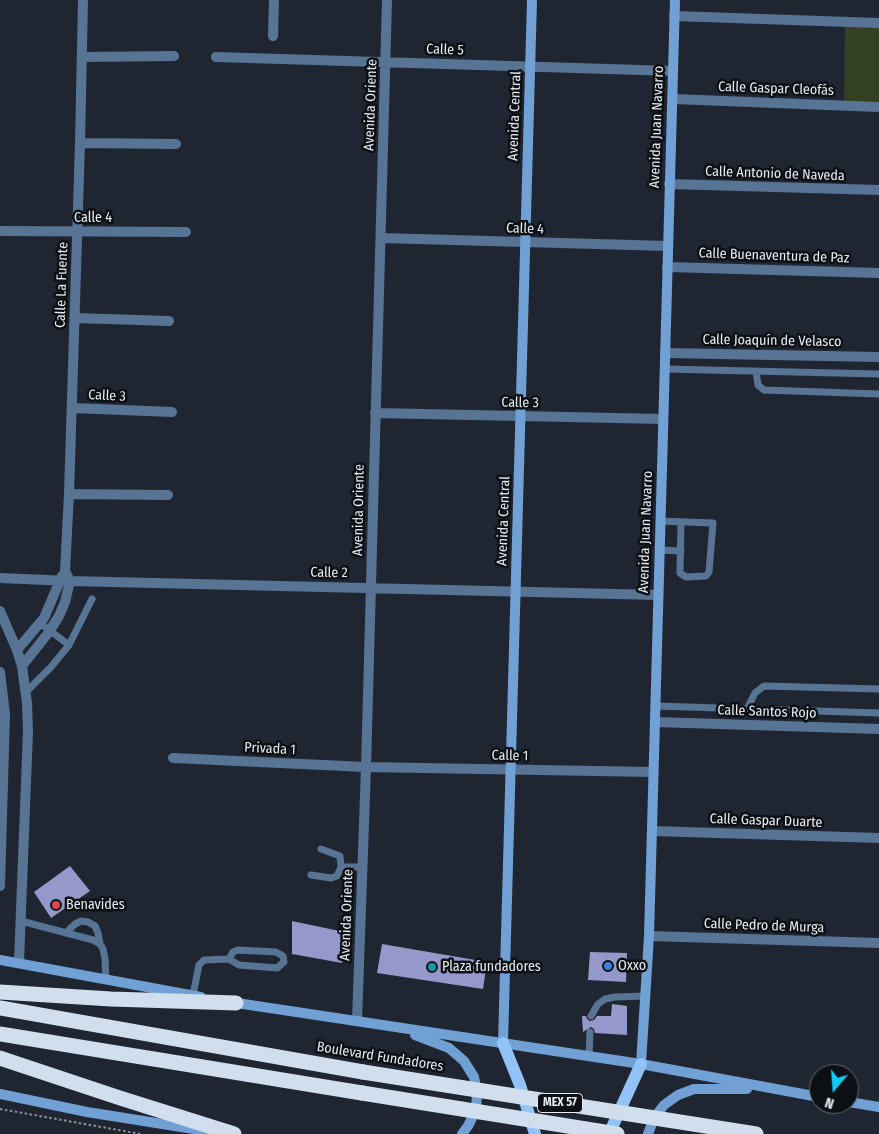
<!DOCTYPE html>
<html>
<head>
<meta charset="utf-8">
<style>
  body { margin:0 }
  #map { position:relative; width:879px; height:1134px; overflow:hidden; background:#202631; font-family:"Fira Sans Condensed",sans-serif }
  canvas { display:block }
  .north { position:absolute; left:809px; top:1064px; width:50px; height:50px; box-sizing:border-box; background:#0c0f14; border:1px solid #63676d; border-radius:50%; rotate:198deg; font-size:14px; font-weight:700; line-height:20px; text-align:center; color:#e6ebf2 }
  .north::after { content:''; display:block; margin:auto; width:18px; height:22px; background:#0fcafa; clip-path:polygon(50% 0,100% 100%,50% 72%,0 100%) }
</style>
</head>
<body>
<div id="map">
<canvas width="879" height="1134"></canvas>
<div class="north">N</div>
</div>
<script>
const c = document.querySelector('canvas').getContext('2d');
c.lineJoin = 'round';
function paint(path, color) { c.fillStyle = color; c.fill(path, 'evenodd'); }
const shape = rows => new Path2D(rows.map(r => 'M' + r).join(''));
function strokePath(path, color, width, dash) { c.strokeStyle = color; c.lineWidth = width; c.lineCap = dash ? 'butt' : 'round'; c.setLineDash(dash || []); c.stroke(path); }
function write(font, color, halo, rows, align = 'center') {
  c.font = font + ' "Fira Sans Condensed",sans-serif'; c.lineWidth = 5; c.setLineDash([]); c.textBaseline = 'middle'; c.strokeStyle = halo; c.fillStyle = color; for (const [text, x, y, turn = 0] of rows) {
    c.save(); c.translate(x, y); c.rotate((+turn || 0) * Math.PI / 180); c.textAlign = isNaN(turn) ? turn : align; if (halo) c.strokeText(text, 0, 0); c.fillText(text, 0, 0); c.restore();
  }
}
paint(shape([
  [845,22,879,23,879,106,844,105]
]), '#334021');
paint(shape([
  [70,866,90,891,51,918,34,892],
  [292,921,349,933,342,963,292,954],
  [382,944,487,962,483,989,377,973],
  [590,952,627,953,626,982,588,980],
  [612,1004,627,1006,627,1035,595,1033,594,1029,591,1027,583,1032,582,1016,586,1016,587,1019,590,1021,594,1020,597,1016,611,1016]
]), '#9598cb');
strokePath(shape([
  [0,1109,141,1134]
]), '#8c919a', 2, [2.5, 2.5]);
strokePath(shape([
  [664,369,879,374],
  [756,371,758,385,764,390,879,394],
  [660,521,713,523,709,572,706,576,686,577,680,573,681,522],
  [659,550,681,551],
  [40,623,69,645],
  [26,692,51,667,69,645,92,599],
  [655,706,879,713],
  [747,709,755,693,764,686,879,689],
  [341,867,363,867],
  [311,875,331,878,337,876,338,874,341,867,340,856,321,849],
  [21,921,93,940,100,944,103,949,105,959,106,979],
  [66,933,75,924,81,921,88,922,95,926,98,933,100,944],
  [193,995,199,965,204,960,229,959,239,965,277,968,284,962,283,956,276,952,238,950,233,952,229,959],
  [591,1016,598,1004,605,999,615,997,645,996],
  [589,1057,590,1032]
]), '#577494', 7);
strokePath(shape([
  [674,16,879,23],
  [273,36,274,0],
  [82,57,174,56],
  [216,57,673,71],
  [673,99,879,107],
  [80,143,176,144],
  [669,184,879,190],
  [0,231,186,232],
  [381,238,668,246],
  [667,267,879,273],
  [75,318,169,321],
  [665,353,879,357],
  [72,408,172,412],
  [375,413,663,419],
  [69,494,168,495],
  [0,578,70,581,658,595],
  [17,650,44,618,62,576],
  [22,666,49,632,59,616,65,602,70,581,65,571,69,494,80,143,83,0],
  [655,722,879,729],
  [173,758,366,767,653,772],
  [652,831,879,838],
  [649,936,879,943],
  [357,1021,366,767,387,0]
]), '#577494', 10);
strokePath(shape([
  [0,611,17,650,22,666,27,703,28,731,19,962],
  [0,672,5,714,0,886]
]), '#577494', 10);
strokePath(shape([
  [0,960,201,997],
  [230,1002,641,1064,819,1097],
  [415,1035,449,1048,464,1061,474,1077,477,1092,476,1110,468,1126,462,1134],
  [503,1043,532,0],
  [641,1064,649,936,675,0],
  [0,1094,87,1112,206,1131],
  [849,1102,879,1107],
  [648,1134,654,1118,664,1105,678,1095,694,1089,747,1089]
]), '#71a1d4', 10);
strokePath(shape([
  [503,1043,520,1085,535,1134],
  [609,1134,641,1064]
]), '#92c3f8', 12);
strokePath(shape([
  [0,992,111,999,236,1003],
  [0,1008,363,1072],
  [0,1034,362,1093],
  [0,1058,120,1098,234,1134]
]), '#d0deee', 15);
strokePath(shape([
  [363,1072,756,1134],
  [362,1093,617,1134]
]), '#d0deee', 15);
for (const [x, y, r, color] of [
  [56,905,5,"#e0444e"],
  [608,966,5,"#3f7fe0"],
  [432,967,5,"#0f9aa8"]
]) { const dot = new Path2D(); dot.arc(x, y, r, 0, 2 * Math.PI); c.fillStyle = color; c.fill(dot); strokePath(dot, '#0c0f14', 2); }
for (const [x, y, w] of [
  [560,1103,45]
]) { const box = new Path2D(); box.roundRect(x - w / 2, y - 9.5, w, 19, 4); c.fillStyle = '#0c0f14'; c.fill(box); strokePath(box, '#e6ebf2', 1); }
write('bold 12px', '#e6ebf2', null, [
  ["MEX 57",560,1103]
]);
write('14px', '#e6ebf2', '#0c0f14', [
  ["Calle 5",445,50,2],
  ["Calle Gaspar Cleofás",776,89,2],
  ["Avenida Oriente",371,105,-88],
  ["Avenida Central",515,116,-88],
  ["Avenida Juan Navarro",657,127,-88],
  ["Calle Antonio de Naveda",775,174,2],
  ["Calle 4",93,218],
  ["Calle 4",525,229,2],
  ["Calle Buenaventura de Paz",774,256,2],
  ["Calle La Fuente",62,285,-88],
  ["Calle Joaquín de Velasco",772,341,1],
  ["Calle 3",107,396,3],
  ["Calle 3",520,403,1],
  ["Avenida Oriente",359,510,-89],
  ["Avenida Central",504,521,-88],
  ["Avenida Juan Navarro",646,532,-88],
  ["Calle 2",329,573,1],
  ["Calle Santos Rojo",767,712,2],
  ["Privada 1",270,749,3],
  ["Calle 1",510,756,1],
  ["Calle Gaspar Duarte",766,821,2],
  ["Avenida Oriente",347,915,-88],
  ["Calle Pedro de Murga",764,926,2],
  ["Boulevard Fundadores",380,1057,9]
]);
write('14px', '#e6ebf2', '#0c0f14', [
  ["Benavides",66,905],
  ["Oxxo",618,966],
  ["Plaza fundadores",442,967]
], 'left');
</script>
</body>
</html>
